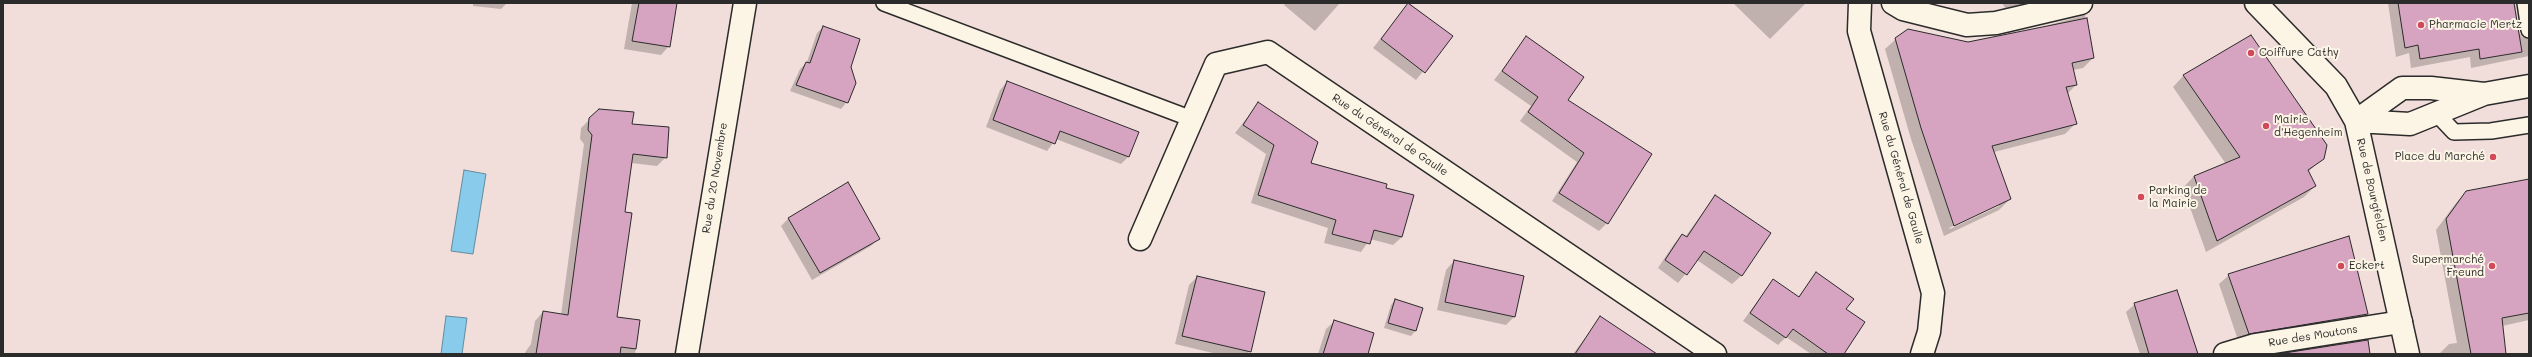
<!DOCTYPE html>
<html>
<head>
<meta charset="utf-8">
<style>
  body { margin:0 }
  #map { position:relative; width:2532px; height:357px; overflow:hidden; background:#f1ddda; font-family:Mali,sans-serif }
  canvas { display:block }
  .frame { position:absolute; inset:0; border:4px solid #2b2b2b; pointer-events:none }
</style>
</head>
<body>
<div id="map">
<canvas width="2532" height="357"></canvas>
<div class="frame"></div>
</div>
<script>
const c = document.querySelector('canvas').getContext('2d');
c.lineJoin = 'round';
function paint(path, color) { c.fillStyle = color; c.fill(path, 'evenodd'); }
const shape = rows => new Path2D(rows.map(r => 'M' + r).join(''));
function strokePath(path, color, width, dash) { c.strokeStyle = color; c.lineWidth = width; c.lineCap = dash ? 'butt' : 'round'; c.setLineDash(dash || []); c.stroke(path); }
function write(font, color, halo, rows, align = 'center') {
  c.font = font + ' Mali,sans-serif'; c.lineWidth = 4; c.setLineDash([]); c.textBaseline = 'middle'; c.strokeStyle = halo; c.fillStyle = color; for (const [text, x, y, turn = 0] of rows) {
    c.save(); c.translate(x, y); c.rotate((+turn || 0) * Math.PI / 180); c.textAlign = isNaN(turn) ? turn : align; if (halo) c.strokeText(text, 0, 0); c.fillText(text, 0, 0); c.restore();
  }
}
const water = shape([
  [464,170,486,174,473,254,451,251,464,170],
  [446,316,467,318,462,354,441,354,446,316]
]);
paint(water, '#89cbea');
strokePath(water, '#638b9e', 1);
paint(shape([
  [473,3,507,3,501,9,473,6],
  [632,3,676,3,669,46,661,55,624,49],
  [1286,3,1340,3,1315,31,1284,5],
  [1409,3,1452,36,1416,80,1373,48],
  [1733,3,1806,3,1770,39],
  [2002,3,2047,3,2008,12],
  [2388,3,2529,3,2529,56,2471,68,2470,57,2411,68,2409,53,2396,57],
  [2515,3,2519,4,2525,11,2528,39,2522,37,2519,32],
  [2085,15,2093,58,2083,68,2073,70,2076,85,2067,94,2076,123,2065,134,1994,152,2010,199,1999,210,1944,236,1911,139,1885,49,1896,39,1968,43,2028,31],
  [1999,204,1999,206,1950,229,1949,228],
  [823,27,850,67,847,102,841,109,790,91,800,69,807,62,817,33],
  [1527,38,1566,100,1651,155,1607,223,1599,231,1552,201,1577,162,1520,121,1531,106,1494,80],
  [2184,75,2323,158,2308,172,2315,186,2304,197,2206,252,2183,188,2194,176,2226,164,2173,87],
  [1007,82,1128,157,1121,164,1056,139,1047,151,986,127,1000,90],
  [1258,104,1310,164,1385,188,1402,237,1393,245,1370,239,1361,252,1324,243,1328,228,1251,203,1266,154,1235,133],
  [590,119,631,125,666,157,657,166,631,163,624,213,616,318,639,321,635,354,524,354,531,344,535,321,543,312,561,315,584,144,580,139,581,128],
  [2529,180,2529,320,2502,326,2505,354,2439,354,2449,344,2457,343,2436,230,2456,203,2466,192],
  [1715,196,1770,233,1741,276,1732,284,1697,260,1678,283,1658,268,1674,244,1682,235,1685,237],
  [789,218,879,238,871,246,812,280,781,226],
  [1454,261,1523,277,1514,317,1506,325,1437,310,1446,270],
  [1816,274,1845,309,1842,354,1811,354,1786,337,1778,345,1743,321,1773,280,1798,297],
  [2229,275,2367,314,2357,323,2239,343,2219,284],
  [1197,277,1264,293,1248,354,1217,354,1175,344,1189,285],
  [1395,300,1415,331,1411,336,1384,328,1391,305],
  [2135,304,2191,354,2140,354,2126,312],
  [1600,318,1632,354,1573,354],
  [1335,321,1367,354,1318,354,1326,329]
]), '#0003');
const building = shape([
  [639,3,677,3,670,47,632,41,639,3],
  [1408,3,1453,36,1425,73,1381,39,1408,3],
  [2398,3,2514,3,2522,52,2480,59,2479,49,2420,59,2418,45,2405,48,2398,3],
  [2087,18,2094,58,2072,63,2077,85,2066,87,2077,124,1992,146,2011,199,1954,226,1921,128,1895,38,1908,29,1968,42,2087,18],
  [823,26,860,39,851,67,856,83,848,103,796,85,806,62,810,63,823,26],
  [2251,35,2327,145,2324,159,2308,170,2316,186,2217,241,2194,176,2240,157,2183,75,2251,35],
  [1526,36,1584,77,1568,100,1652,154,1608,224,1559,193,1584,153,1528,112,1538,97,1502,71,1526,36],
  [1007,81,1139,132,1129,157,1060,131,1055,144,993,120,1007,81],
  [1258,102,1318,142,1311,163,1387,184,1386,188,1414,195,1402,237,1374,230,1370,244,1332,234,1336,220,1258,195,1274,145,1243,125,1258,102],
  [599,109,634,112,632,124,669,127,667,158,633,154,625,212,632,213,617,317,640,320,636,349,621,347,620,354,536,354,543,311,568,315,592,135,588,130,589,118,599,109],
  [2529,179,2529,313,2502,318,2506,354,2471,354,2446,219,2466,191,2529,179],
  [848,182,880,239,820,273,788,218,848,182],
  [1715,195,1771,233,1742,276,1704,251,1687,275,1665,260,1682,234,1687,237,1715,195],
  [2349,236,2368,314,2249,334,2228,274,2349,236],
  [1454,260,1524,276,1515,317,1445,302,1454,260],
  [1816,272,1854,299,1846,309,1865,322,1844,354,1828,354,1793,329,1786,338,1750,313,1773,279,1799,297,1816,272],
  [1197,276,1265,292,1251,352,1182,336,1197,276],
  [2177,290,2198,354,2149,354,2134,303,2177,290],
  [1395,299,1423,308,1416,331,1388,323,1395,299],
  [1600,316,1657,354,1575,354,1600,316],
  [1334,320,1374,333,1368,354,1323,354,1334,320],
  [2368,340,2370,354,2278,354,2368,340]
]);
paint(building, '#d6a4c0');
strokePath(building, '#2b2b2b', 1);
const service = shape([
  [884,3,1192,119],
  [2525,3,2529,30],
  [2437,114,2454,132,2491,131,2529,125]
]);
const minor = shape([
  [1860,3,1859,31,1933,293,1929,332,1922,354],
  [1893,3,1903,9,1967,25,1996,23,2081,3],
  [1140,239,1216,64,1268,52,1715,354],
  [687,354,745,3],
  [2225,354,2255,345,2401,322]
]);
const secondary = shape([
  [2256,3,2336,86,2356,121,2408,354],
  [2356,121,2410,124,2484,94,2529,86],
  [2356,121,2402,88,2431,88,2484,94]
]);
strokePath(service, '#2b2b2b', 18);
strokePath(minor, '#2b2b2b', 25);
strokePath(secondary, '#2b2b2b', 25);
strokePath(service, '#fcf5e5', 15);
strokePath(minor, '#fcf5e5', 22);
strokePath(secondary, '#fcf5e5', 22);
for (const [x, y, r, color] of [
  [2421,25,4,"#d1495b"],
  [2251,53,4,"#d1495b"],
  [2266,126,4,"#d1495b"],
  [2493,157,4,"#d1495b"],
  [2141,197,4,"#d1495b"],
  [2341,266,4,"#d1495b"],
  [2492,266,4,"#d1495b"]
]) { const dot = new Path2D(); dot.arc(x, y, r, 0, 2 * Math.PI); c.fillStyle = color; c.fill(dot); strokePath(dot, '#fcf5e5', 1.5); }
write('11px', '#2b2b2b', '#fcf5e5', [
  ["Pharmacie Mertz",2429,25],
  ["Coiffure Cathy",2259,53],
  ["Mairie",2274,120],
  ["d'Hegenheim",2274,133],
  ["Place du Marché",2485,157,"right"],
  ["Parking de",2149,191],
  ["la Mairie",2149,204],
  ["Supermarché",2484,260,"right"],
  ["Freund",2484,273,"right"],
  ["Eckert",2349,266]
], 'left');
write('11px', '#2b2b2b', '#fcf5e5', [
  ["Rue du Général de Gaulle",1390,135,34],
  ["Rue du 20 Novembre",715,178,-81],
  ["Rue du Général de Gaulle",1901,178,74],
  ["Rue de Bourgfelden",2372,190,77],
  ["Rue des Moutons",2313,336,-9]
]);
</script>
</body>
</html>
